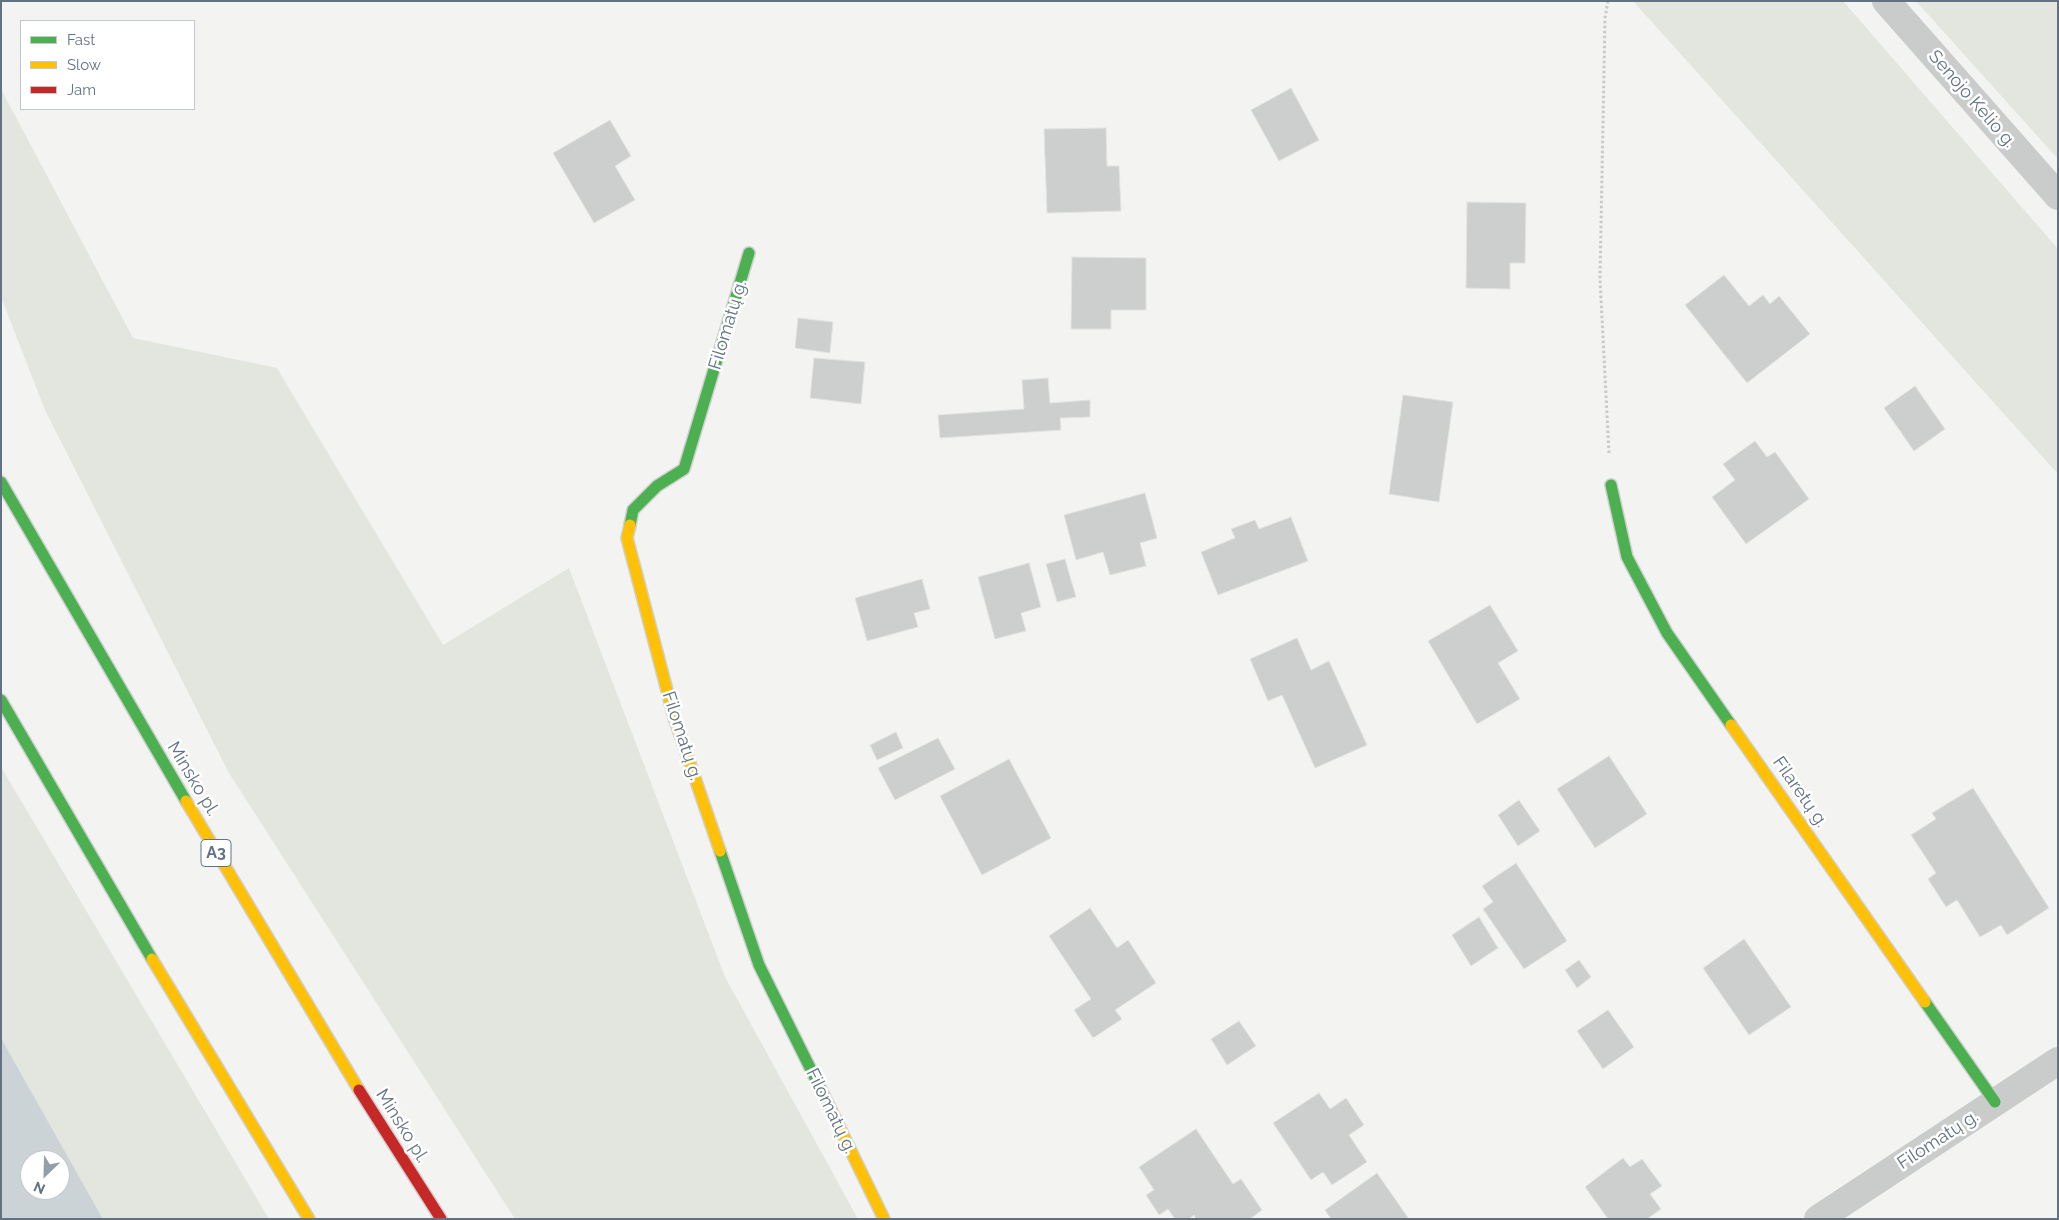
<!DOCTYPE html>
<html>
<head>
<meta charset="utf-8">
<style>
  body { margin:0 }
  #map { position:relative; width:2059px; height:1220px; overflow:hidden; background:#f3f3f1; font-family:Raleway,sans-serif }
  canvas { display:block }
  .frame { position:absolute; inset:0; border:2px solid #627282; pointer-events:none }
  .legend { position:absolute; left:20px; top:20px; width:175px; height:90px; box-sizing:border-box; background:#fff; border:1px solid #c0c7cd; margin:0; padding:6px 9px; list-style:none; font-size:15px; color:#627282 }
  .legend li { display:flex; align-items:center; gap:10px; height:25px }
  .legend b { width:25px; border:1px solid #c0c7cd }
  .north { position:absolute; left:20px; top:1150px; width:50px; height:50px; box-sizing:border-box; background:#fff; border:1px solid #c0c7cd; border-radius:50%; rotate:204deg; font-size:14px; font-weight:700; line-height:20px; text-align:center; color:#627282 }
  .north::after { content:''; display:block; margin:auto; width:18px; height:22px; background:#959fa9; clip-path:polygon(50% 0,100% 100%,50% 72%,0 100%) }
</style>
</head>
<body>
<div id="map">
<canvas width="2059" height="1220"></canvas>
<div class="frame"></div>
<ul class="legend">
<li><b style="height:6px;background:#4caf50"></b>Fast</li>
<li><b style="height:6px;background:#ffc107"></b>Slow</li>
<li><b style="height:6px;background:#c62828"></b>Jam</li>
</ul>
<div class="north">N</div>
</div>
<script>
const c = document.querySelector('canvas').getContext('2d');
c.lineJoin = 'round';
function paint(path, color) { c.fillStyle = color; c.fill(path, 'evenodd'); }
const shape = rows => new Path2D(rows.map(r => 'M' + r).join(''));
function strokePath(path, color, width, dash) { c.strokeStyle = color; c.lineWidth = width; c.lineCap = dash ? 'butt' : 'round'; c.setLineDash(dash || []); c.stroke(path); }
function write(font, color, halo, rows, align = 'center') {
  c.font = font + ' Raleway,sans-serif'; c.lineWidth = 5; c.setLineDash([]); c.textBaseline = 'middle'; c.strokeStyle = halo; c.fillStyle = color; for (const [text, x, y, turn = 0] of rows) {
    c.save(); c.translate(x, y); c.rotate((+turn || 0) * Math.PI / 180); c.textAlign = isNaN(turn) ? turn : align; if (halo) c.strokeText(text, 0, 0); c.fillText(text, 0, 0); c.restore();
  }
}
paint(shape([
  [1633,1,1843,1,2058,249,2058,474],
  [1916,1,2058,1,2058,159],
  [1,89,133,338,277,368,443,645,569,568,725,977,858,1219,515,1219,229,773,45,410,1,297],
  [1,767,269,1219,103,1219,1,1038]
]), '#e2e6df');
paint(shape([
  [1,1038,103,1219,1,1219],
  [30,1160,60,1160,60,1190,30,1190]
]), '#cbd3d6');
const building = shape([
  [1291,88,1319,140,1279,161,1251,110,1291,88],
  [610,120,631,156,615,166,635,200,594,223,553,153,610,120],
  [1106,128,1107,166,1119,166,1121,211,1047,213,1044,129,1106,128],
  [1467,202,1526,203,1525,263,1510,263,1510,289,1466,288,1467,202],
  [1072,257,1146,258,1146,310,1111,310,1111,329,1071,329,1072,257],
  [1724,275,1749,306,1763,295,1770,304,1779,296,1810,334,1747,383,1685,305,1724,275],
  [798,318,833,322,830,353,795,348,798,318],
  [814,358,865,362,861,404,810,398,814,358],
  [1048,378,1050,403,1090,400,1090,417,1060,418,1061,430,940,438,938,415,1024,409,1022,380,1048,378],
  [1915,386,1945,429,1914,451,1884,408,1915,386],
  [1403,395,1453,402,1439,502,1389,494,1403,395],
  [1755,441,1767,457,1775,452,1809,499,1746,544,1712,497,1735,480,1723,464,1755,441],
  [1145,493,1157,538,1140,543,1146,566,1110,575,1103,552,1076,560,1064,515,1145,493],
  [1291,517,1308,561,1218,595,1201,552,1235,538,1231,529,1255,520,1259,529,1291,517],
  [1065,559,1076,597,1057,602,1046,564,1065,559],
  [1029,563,1041,607,1021,613,1026,631,995,639,978,577,1029,563],
  [922,579,930,609,914,613,918,627,867,641,855,598,922,579],
  [1490,605,1518,651,1498,663,1520,699,1477,724,1428,641,1490,605],
  [1297,638,1311,670,1329,661,1367,745,1315,768,1282,695,1268,701,1250,659,1297,638],
  [896,732,903,748,877,760,870,745,896,732],
  [938,738,955,769,895,800,878,768,938,738],
  [1609,756,1647,814,1595,848,1557,789,1609,756],
  [1009,759,1051,838,982,875,940,796,1009,759],
  [1973,788,2049,908,2007,935,2001,925,1980,937,1957,900,1946,907,1928,879,1936,873,1911,835,1936,819,1932,813,1973,788],
  [1519,800,1540,831,1518,846,1498,815,1519,800],
  [1516,863,1567,941,1524,969,1483,909,1493,902,1482,886,1516,863],
  [1090,908,1117,948,1128,940,1156,983,1115,1010,1122,1019,1093,1038,1074,1010,1091,999,1049,936,1090,908],
  [1479,917,1498,948,1471,966,1452,935,1479,917],
  [1744,939,1791,1007,1749,1035,1703,968,1744,939],
  [1579,960,1591,977,1577,988,1565,970,1579,960],
  [1608,1010,1634,1047,1603,1069,1577,1031,1608,1010],
  [1239,1021,1256,1046,1227,1065,1211,1039,1239,1021],
  [1319,1093,1330,1109,1346,1098,1364,1125,1349,1135,1367,1162,1332,1185,1323,1172,1311,1180,1273,1123,1319,1093],
  [1196,1129,1233,1184,1241,1179,1262,1210,1250,1219,1196,1219,1194,1215,1189,1219,1175,1219,1168,1209,1159,1215,1146,1195,1154,1190,1139,1167,1196,1129],
  [1623,1158,1630,1167,1642,1159,1662,1186,1650,1194,1661,1209,1647,1219,1608,1219,1585,1187,1623,1158],
  [1377,1173,1409,1219,1331,1219,1325,1210,1377,1173]
]);
paint(building, '#cdcece');
strokePath(building, '#e2e2e1', 1);
const fast = shape([
  [1,482,186,801],
  [1611,485,1627,557,1667,633,1731,725],
  [630,525,633,510,657,486,684,469,749,253],
  [1,700,152,959],
  [720,851,759,965,830,1108],
  [1925,1002,1995,1102]
]);
const slow = shape([
  [630,525,627,538,674,717,720,851],
  [1731,725,1925,1002],
  [186,801,359,1090],
  [152,959,309,1219],
  [830,1108,884,1219]
]);
const jam = shape([
  [359,1090,441,1219]
]);
strokePath(fast, '#cfd1d1', 14);
strokePath(slow, '#cfd1d1', 14);
strokePath(jam, '#cfd1d1', 14);
strokePath(shape([
  [1608,1,1605,18,1600,279,1609,453]
]), '#c8c9c9', 3, [2.5, 2.5]);
strokePath(shape([
  [1886,1,2058,196],
  [1818,1219,2058,1061]
]), '#cacccc', 28);
strokePath(fast, '#4caf50', 11);
strokePath(slow, '#ffc107', 11);
strokePath(jam, '#c62828', 11);
for (const [x, y, w] of [
  [216,853,30]
]) { const box = new Path2D(); box.roundRect(x - w / 2, y - 13.5, w, 27, 4); c.fillStyle = '#fff'; c.fill(box); strokePath(box, '#627282', 1); }
write('bold 16px', '#627282', null, [
  ["A3",216,853]
]);
write('18px', '#627282', '#fff', [
  ["Senojo Kelio g.",1972,99,49],
  ["Filomatų g.",728,325,-73],
  ["Filomatų g.",682,736,72],
  ["Minsko pl.",193,779,59],
  ["Filaretų g.",1800,792,55],
  ["Filomatų g.",831,1111,64],
  ["Minsko pl.",402,1126,58],
  ["Filomatų g.",1938,1140,-33]
]);
</script>
</body>
</html>
